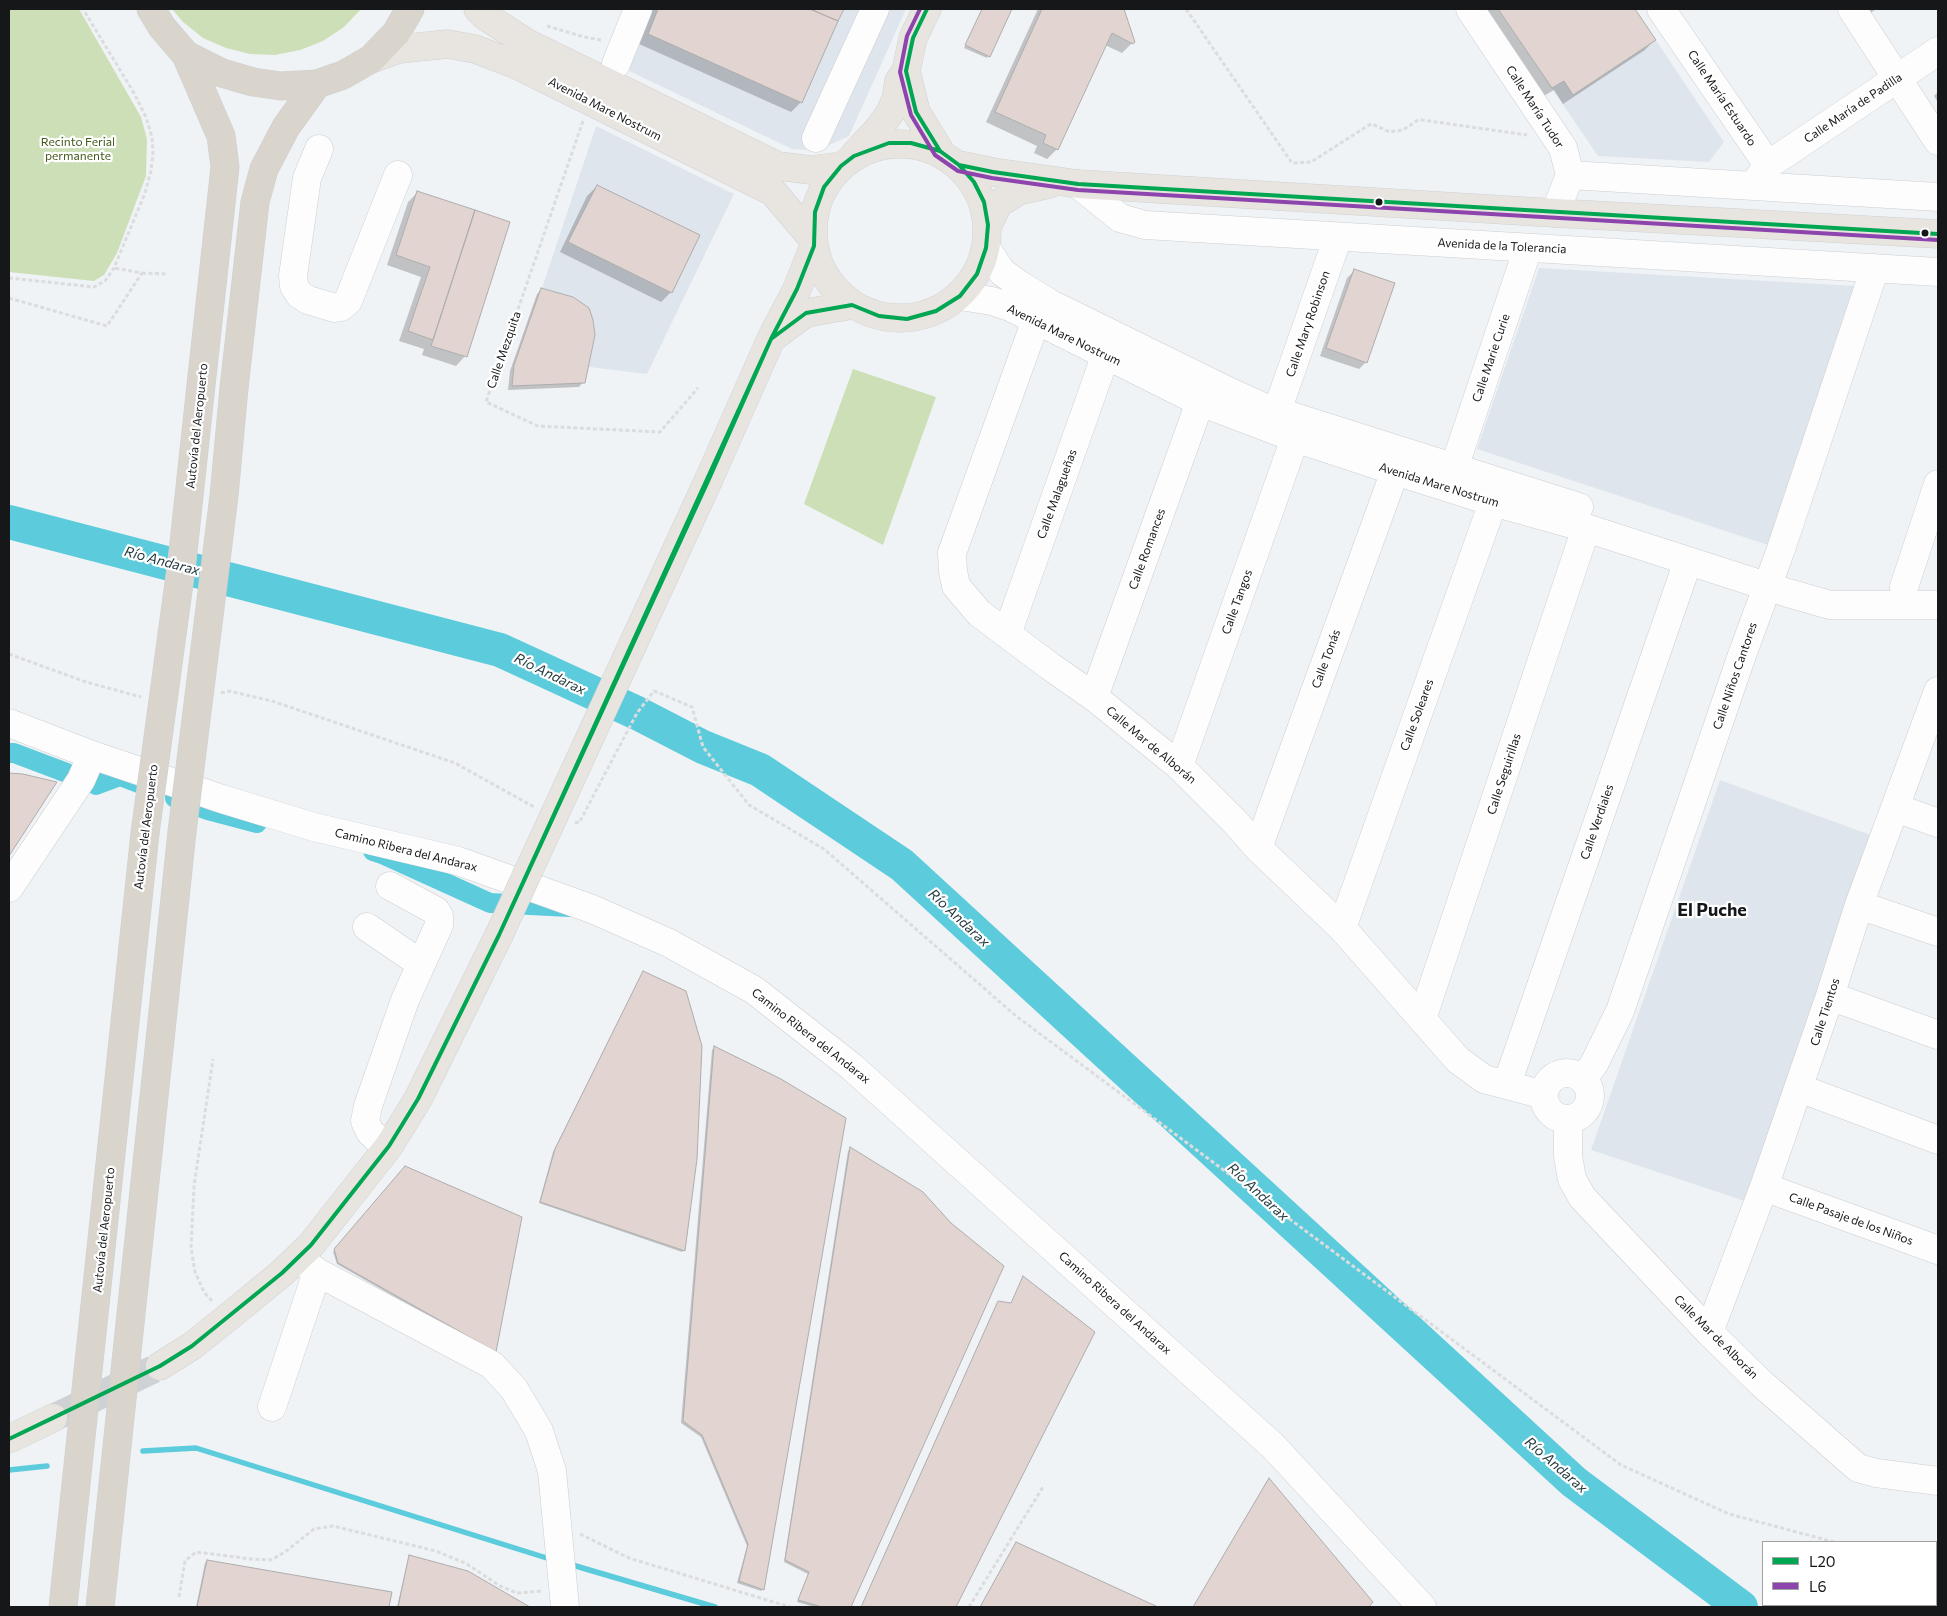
<!DOCTYPE html>
<html>
<head>
<meta charset="utf-8">
<style>
  body { margin:0 }
  #map { position:relative; width:1947px; height:1616px; overflow:hidden; background:#f0f3f6; font-family:Commissioner,sans-serif }
  canvas { display:block }
  .frame { position:absolute; inset:0; border:10px solid #151719; pointer-events:none }
  .legend { position:absolute; left:1762px; top:1541px; width:175px; height:65px; box-sizing:border-box; background:#fff; border:1px solid #a1a2a3; margin:0; padding:6px 9px; list-style:none; font-size:15px; color:#151719 }
  .legend li { display:flex; align-items:center; gap:10px; height:25px }
  .legend b { width:25px; border:1px solid #a1a2a3 }
</style>
</head>
<body>
<div id="map">
<canvas width="1947" height="1616"></canvas>
<div class="frame"></div>
<ul class="legend">
<li><b style="height:6px;background:#00a651"></b>L20</li>
<li><b style="height:6px;background:#8e44ad"></b>L6</li>
</ul>
</div>
<script>
const c = document.querySelector('canvas').getContext('2d');
c.lineJoin = 'round';
function paint(path, color) { c.fillStyle = color; c.fill(path, 'evenodd'); }
const shape = rows => new Path2D(rows.map(r => 'M' + r).join(''));
function strokePath(path, color, width, dash) { c.strokeStyle = color; c.lineWidth = width; c.lineCap = dash ? 'butt' : 'round'; c.setLineDash(dash || []); c.stroke(path); }
function write(font, color, halo, rows, align = 'center') {
  c.font = font + ' Commissioner,sans-serif'; c.lineWidth = 4.5; c.setLineDash([]); c.textBaseline = 'middle'; c.strokeStyle = halo; c.fillStyle = color; for (const [text, x, y, turn = 0] of rows) {
    c.save(); c.translate(x, y); c.rotate((+turn || 0) * Math.PI / 180); c.textAlign = isNaN(turn) ? turn : align; if (halo) c.strokeText(text, 0, 0); c.fillText(text, 0, 0); c.restore();
  }
}
paint(shape([
  [645,9,906,9,849,136,816,151,792,149,621,67],
  [1498,9,1635,9,1724,142,1709,162,1598,156],
  [596,126,734,194,647,374,589,367,595,335,593,320,589,308,573,297,542,288],
  [1539,268,1855,286,1768,545,1477,449],
  [1720,780,1884,840,1748,1202,1591,1150]
]), '#dee5ec');
paint(shape([
  [9,9,79,9,141,117,147,139,146,176,117,253,104,275,94,281,9,272],
  [172,9,361,9,344,27,323,41,300,50,275,55,250,54,226,48,203,38,183,22],
  [853,369,936,397,883,545,804,504]
]), '#ccdfb7');
paint(shape([
  [653,9,843,9,801,102,791,112,639,44],
  [982,9,1011,9,987,58,964,48],
  [1038,9,1122,9,1133,42,1122,53,1105,45,1057,149,1047,159,1034,153,1037,146,986,122],
  [1481,9,1634,9,1654,40,1645,50,1563,104,1554,90,1542,97],
  [1863,9,1876,9,1868,15],
  [1938,92,1938,102,1934,96],
  [597,186,671,292,661,302,560,252,587,196],
  [418,192,465,356,456,366,422,355,424,349,399,341,421,277,387,265,408,202],
  [1354,271,1366,362,1359,369,1320,356,1347,278],
  [542,289,583,382,579,387,508,390,510,371,537,294],
  [9,774,23,775,55,783,9,854],
  [643,972,684,1250,682,1252,539,1203,553,1152],
  [714,1048,763,1589,761,1591,737,1583,747,1546,701,1437,681,1423,712,1050],
  [850,1149,1003,1266,850,1607,814,1607,797,1602,808,1574,784,1562,848,1151],
  [405,1167,493,1353,337,1264,333,1252],
  [998,1302,1093,1333,955,1607,861,1607],
  [1267,1481,1371,1602,1368,1607,1194,1607],
  [1016,1544,1155,1607,980,1607],
  [409,1557,468,1572,528,1607,397,1607,408,1559],
  [207,1561,391,1593,388,1607,196,1607,205,1563]
]), '#0003');
strokePath(shape([
  [143,1451,196,1448,553,1560],
  [9,1470,47,1466],
  [569,1564,715,1607]
]), '#5cccdc', 5.5);
strokePath(shape([
  [9,753,14,753,67,773],
  [96,785,120,776,141,784],
  [175,798,208,810,257,823],
  [373,851,382,854,490,903,570,907]
]), '#5cccdc', 20);
strokePath(shape([
  [9,522,500,650,637,713,703,747,760,770,902,865,1574,1482,1741,1607]
]), '#5cccdc', 34);
const building = shape([
  [658,9,810,9,838,21,802,103,648,34,658,9],
  [810,9,844,9,838,21,810,9],
  [982,9,1012,9,990,57,965,45,982,9],
  [1042,9,1124,9,1135,42,1133,44,1112,33,1058,150,1043,143,1046,135,995,112,1042,9],
  [1498,9,1635,9,1656,40,1573,95,1564,81,1552,88,1498,9],
  [597,185,700,235,672,293,568,242,597,185],
  [417,191,475,210,433,340,408,331,430,267,396,255,417,191],
  [475,210,510,222,467,357,431,346,475,210],
  [1354,269,1395,283,1367,363,1326,348,1354,269],
  [541,288,573,297,589,308,593,320,595,335,585,383,512,386,514,365,541,288],
  [9,773,23,774,57,782,9,856,9,773],
  [643,971,686,991,702,1046,697,1159,685,1251,540,1202,555,1149,643,971],
  [714,1046,781,1079,846,1118,764,1590,739,1581,748,1544,702,1435,683,1421,714,1046],
  [850,1147,923,1192,951,1223,1004,1266,851,1607,822,1607,798,1600,809,1572,785,1560,850,1147],
  [405,1166,522,1217,496,1352,338,1263,334,1249,405,1166],
  [1023,1276,1095,1332,956,1607,861,1607,998,1301,1011,1303,1023,1276],
  [1269,1478,1373,1602,1369,1607,1193,1607,1269,1478],
  [1016,1542,1158,1607,980,1607,1016,1542],
  [409,1555,468,1571,530,1607,398,1607,409,1555],
  [207,1560,392,1592,389,1607,197,1607,207,1560]
]);
paint(building, '#e1d4d1');
strokePath(building, '#adadae', 1);
strokePath(shape([
  [53,1418,160,1366]
]), '#cfd2d5', 28, [28, 14]);
const minor = shape([
  [1470,9,1563,148,1570,175,1555,213],
  [1661,9,1768,165,1753,186],
  [1852,9,1938,141],
  [616,64,638,9],
  [816,138,875,9],
  [319,149,307,178,293,276,294,286,299,294,308,300,335,308,341,307,348,301,398,175],
  [1768,165,1938,51],
  [1570,175,1938,197],
  [1078,184,1120,218,1145,225,1938,272],
  [986,248,1002,272,1020,285,1051,304,1230,392,1263,407,1579,507],
  [960,296,992,301,1010,307,1200,402,1295,438,1395,471,1493,502,1586,528,1788,593,1830,605,1938,605],
  [1036,320,952,553,953,571,956,586,979,613,1051,667,1094,697,1179,766,1236,823,1258,848,1342,928,1458,1060,1484,1079,1544,1095],
  [1277,411,1338,237],
  [1454,468,1528,248],
  [1904,587,1938,484],
  [1007,634,1106,354],
  [1094,697,1200,402],
  [9,723,92,755,222,799,314,827,458,861,592,909,669,943,754,990,852,1067,1273,1446,1422,1607],
  [1179,766,1295,438],
  [1896,808,1938,823],
  [1258,848,1395,471],
  [9,888,81,780,92,755],
  [1859,905,1938,932],
  [367,927,421,964],
  [1342,928,1493,502],
  [1830,996,1938,1035],
  [1422,1019,1586,528],
  '1544 1096a23 23 0 1 1 46 0a23 23 0 1 1-46 0Z',
  [1583,1079,1594,1064,1620,1011,1742,655,1780,552,1875,268],
  [1507,1084,1688,561],
  [1799,1088,1938,1140],
  [1568,1119,1568,1156,1572,1179,1582,1197,1709,1332,1761,1383,1858,1468,1876,1473,1938,1481],
  [389,1146,382,1143,370,1132,365,1121,368,1106,405,1000,439,925,439,916,436,911,390,886],
  [1764,1187,1938,1250],
  [298,1258,317,1272,492,1365,514,1389,539,1431,552,1471,565,1607],
  [1709,1332,1764,1187,1830,996,1859,905,1938,691],
  [272,1407,317,1272]
]);
const major = shape([
  [478,9,485,16,527,43,778,166,811,170,841,166],
  [371,59,399,49,448,44,475,49,517,65,773,192,813,239],
  [906,71,916,112,940,151],
  '813 231a87 87 0 1 1 174 0a87 87 0 1 1-174 0Z',
  [855,154,879,128,890,113,896,99,899,81,906,71,913,38,927,9],
  [959,165,993,172,1078,184,1555,213,1938,234],
  [988,225,998,204,1018,191,1049,184],
  [776,335,806,313,852,305],
  [709,479,771,339,797,289,814,246],
  [160,1366,192,1346,227,1318,282,1273,311,1245,389,1146,418,1099,499,935],
  [9,1439,53,1418]
]);
const highway = shape([
  [151,9,162,27,186,55,222,73,253,82,281,86,317,84,343,75,371,59,396,33,410,9],
  [186,55,221,136,225,167,202,376],
  [234,388,255,202,264,169,286,127,317,84],
  [63,1607,145,833],
  [100,1607,182,832]
]);
strokePath(minor, '#ccced0', 29);
strokePath(major, '#cfd1d2', 29);
strokePath(highway, '#cfd1d2', 29);
strokePath(shape([
  [1186,9,1292,163,1311,162,1369,125,1372,124,1390,132,1395,131,1403,130,1418,120,1422,120,1527,135],
  [547,26,584,37,601,40],
  [583,121,486,402,538,426,660,432,698,388],
  [142,273,167,274],
  [9,278,94,287,105,281,114,268,145,193,151,171,153,152,152,137,146,117,134,93,83,9],
  [9,298,107,326,142,273,114,268],
  [9,654,86,682,141,697],
  [221,693,229,691,272,701,455,763,534,807],
  [575,822,579,823,637,713,654,691,692,707,703,747,749,805,824,849,1016,1016,1621,1465,1729,1514,1834,1542],
  [212,1301,204,1292,195,1272,191,1248,194,1186,213,1059],
  [580,1534,629,1558,790,1607],
  [1936,1592,1938,1593],
  [179,1597,185,1561,196,1552,251,1559,271,1560,285,1552,314,1529,333,1526,436,1551,467,1564,500,1586,517,1593,542,1591],
  [969,1607,1043,1487]
]), '#dbdcdd', 3, [4, 2.5]);
strokePath(minor, '#fdfdfe', 28);
strokePath(major, '#e8e5e0', 28);
strokePath(highway, '#d9d4cc', 28);
const majorBridge = shape([
  [499,935,709,479]
]);
const highwayBridge = shape([
  [182,832,224,496,234,388],
  [145,833,182,561,202,376]
]);
strokePath(majorBridge, '#cfd1d2', 29, []);
strokePath(highwayBridge, '#cfd1d2', 29, []);
strokePath(majorBridge, '#e8e5e0', 28);
strokePath(highwayBridge, '#d9d4cc', 28);
strokePath(shape([
  [927,9,913,38,906,71,916,112,940,151],
  [889,143,911,143,940,151,959,165,974,182,984,202,988,225,986,248,977,274,960,296,936,311,907,319,879,316,852,305,806,313,771,339,797,289,814,246,815,212,824,187,841,166,854,156,889,143],
  [940,151,959,165,993,172,1078,184,1938,234],
  [499,935,771,339],
  [499,935,709,479,771,339],
  [311,1245,389,1146,418,1099,499,935],
  [282,1273,311,1245],
  [282,1273,311,1245],
  [192,1346,282,1273],
  [192,1346,282,1273],
  [160,1366,53,1418,9,1439,160,1366],
  [160,1366,192,1346]
]), '#00a651', 4);
strokePath(shape([
  [920,9,907,36,900,72,911,115,935,155,958,171,992,178,1078,190,1938,240]
]), '#8e44ad', 4);
for (const [x, y, r, color] of [
  [1379,202,4.5,"#151719"],
  [1925,233,4.5,"#151719"]
]) { const dot = new Path2D(); dot.arc(x, y, r, 0, 2 * Math.PI); c.fillStyle = color; c.fill(dot); strokePath(dot, '#fff', 2); }
write('12px', '#151719', '#fff', [
  ["Calle María Estuardo",1722,98,56],
  ["Calle María Tudor",1535,107,57],
  ["Calle María de Padilla",1853,108,-34],
  ["Avenida Mare Nostrum",605,109,27],
  ["Avenida de la Tolerancia",1502,246,3],
  ["Calle Mary Robinson",1308,324,-71],
  ["Avenida Mare Nostrum",1064,335,26],
  ["Calle Mezquita",504,350,-71],
  ["Calle Marie Curie",1491,358,-71],
  ["Autovía del Aeropuerto",197,426,-84],
  ["Avenida Mare Nostrum",1439,485,17],
  ["Calle Malagueñas",1057,494,-70],
  ["Calle Romances",1147,549,-70],
  ["Calle Tangos",1237,602,-70],
  ["Calle Tonás",1326,659,-70],
  ["Calle Niños Cantores",1735,676,-71],
  ["Calle Soleares",1417,715,-70],
  ["Calle Mar de Alborán",1151,745,40],
  ["Calle Seguirillas",1504,774,-72],
  ["Calle Verdiales",1597,822,-71],
  ["Autovía del Aeropuerto",146,827,-83],
  ["Camino Ribera del Andarax",406,850,14],
  ["Calle Tientos",1825,1012,-72],
  ["Camino Ribera del Andarax",811,1036,38],
  ["Calle Pasaje de los Niños",1851,1219,20],
  ["Autovía del Aeropuerto",104,1230,-84],
  ["Camino Ribera del Andarax",1115,1303,42],
  ["Calle Mar de Alborán",1716,1337,45]
]);
write('12px', '#42591c', '#fff', [
  ["Recinto Ferial",78,142],
  ["permanente",78,156]
]);
write('italic 14px', '#233a3f', '#fff', [
  ["Río Andarax",162,561,15],
  ["Río Andarax",550,674,26],
  ["Río Andarax",959,918,43],
  ["Río Andarax",1258,1192,43],
  ["Río Andarax",1556,1465,41]
]);
write('bold 18px', '#151719', '#fff', [
  ["El Puche",1712,910]
]);
</script>
</body>
</html>
